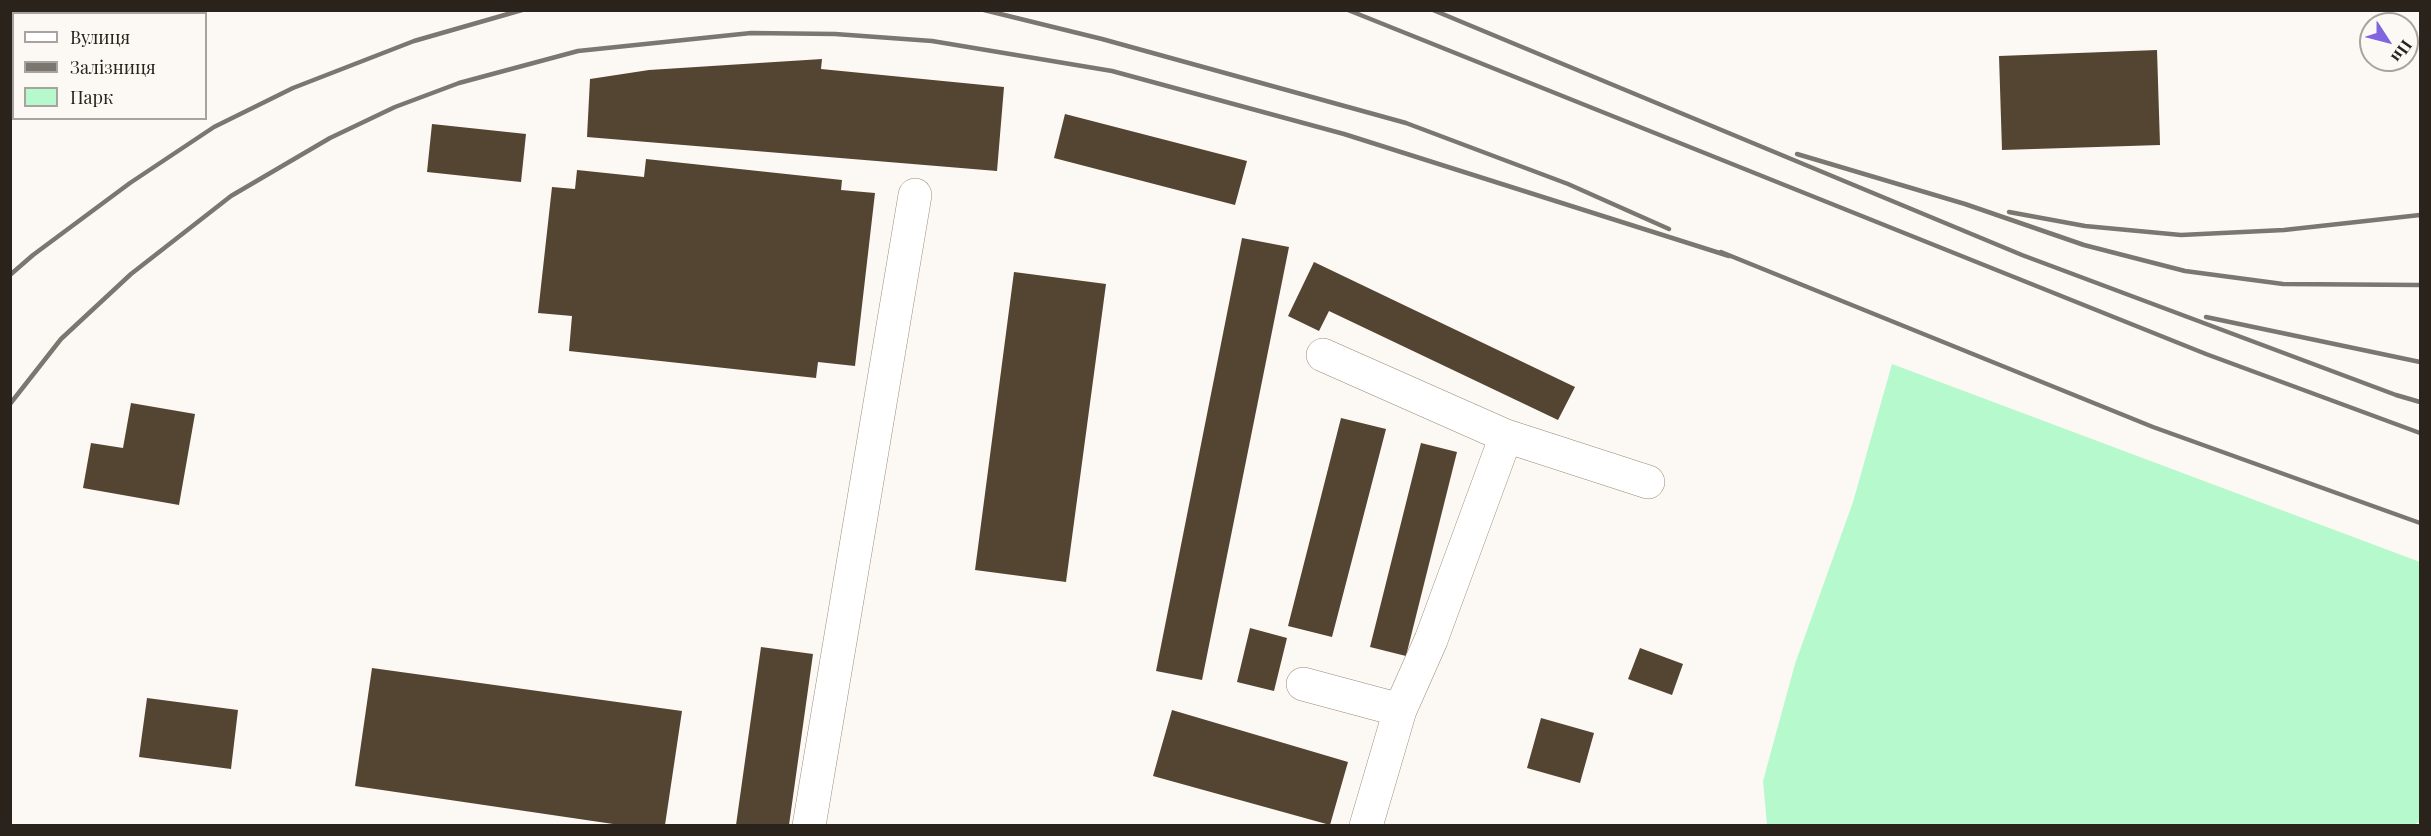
<!DOCTYPE html>
<html>
<head>
<meta charset="utf-8">
<style>
  body { margin:0 }
  #map { position:relative; width:2431px; height:836px; overflow:hidden; background:#fcf8f4; font-family:"Playfair Display",serif }
  canvas { display:block }
  .frame { position:absolute; inset:0; border:12px solid #2a231b; pointer-events:none }
  .legend { position:absolute; left:12px; top:12px; width:195px; height:108px; box-sizing:border-box; background:#fcf8f4; border:2px solid #a8a39d; margin:0; padding:8px 10px; list-style:none; font-size:18px; color:#2a231b }
  .legend li { display:flex; align-items:center; gap:12px; height:30px }
  .legend b { width:30px; border:2px solid #a8a39d }
  .north { position:absolute; left:2359px; top:12px; width:60px; height:60px; box-sizing:border-box; background:#fcf8f4; border:2px solid #a8a39d; border-radius:50%; rotate:126deg; font-size:16px; font-weight:700; line-height:24px; text-align:center; color:#2a231b }
  .north::after { content:''; display:block; margin:auto; width:21px; height:27px; background:#8164df; clip-path:polygon(50% 0,100% 100%,50% 72%,0 100%) }
</style>
</head>
<body>
<div id="map">
<canvas width="2431" height="836"></canvas>
<div class="frame"></div>
<ul class="legend">
<li><b style="height:8px;background:#fff"></b>Вулиця</li>
<li><b style="height:8px;background:#7b766f"></b>Залізниця</li>
<li><b style="height:16px;background:#b5f9cd"></b>Парк</li>
</ul>
<div class="north">Пн</div>
</div>
<script>
const c = document.querySelector('canvas').getContext('2d');
c.lineJoin = 'round';
function paint(path, color) { c.fillStyle = color; c.fill(path, 'evenodd'); }
const shape = rows => new Path2D(rows.map(r => 'M' + r).join(''));
function strokePath(path, color, width, dash) { c.strokeStyle = color; c.lineWidth = width; c.lineCap = dash ? 'butt' : 'round'; c.setLineDash(dash || []); c.stroke(path); }
paint(shape([
  [1892,364,2420,562,2420,822,2410,826,1767,825,1763,781,1795,664,1853,502]
]), '#b5f9cd');
paint(shape([
  [2157,50,2160,145,2002,150,1999,56],
  [822,59,821,69,1004,87,997,171,587,137,590,79,649,70],
  [1065,114,1247,161,1235,205,1054,158],
  [432,124,526,134,521,182,427,172],
  [646,159,842,180,841,190,875,193,855,366,818,362,816,378,569,351,572,316,538,313,552,187,575,189,577,170,644,177],
  [1242,238,1289,247,1202,680,1156,671],
  [1314,262,1575,387,1558,420,1329,311,1319,331,1288,316],
  [1014,272,1106,284,1066,582,975,570],
  [131,403,195,414,179,505,83,488,91,443,123,448],
  [1341,418,1386,429,1332,637,1288,626],
  [1421,443,1457,452,1406,656,1370,647],
  [1250,628,1287,638,1274,691,1237,682],
  [761,647,813,654,789,825,736,825],
  [1640,648,1683,664,1672,695,1628,679],
  [372,668,682,711,665,825,620,825,355,786],
  [147,698,238,710,231,769,139,757],
  [1172,710,1348,762,1330,825,1153,776],
  [1541,718,1594,733,1580,783,1527,768]
]), '#544432');
const minor = shape([
  [1506,436,1648,482],
  [1303,684,1400,710,1431,640,1506,436,1323,355],
  [809,826,915,195],
  [1366,826,1400,710]
]);
strokePath(minor, '#9b8a76', 34);
strokePath(minor, '#fff', 33);
strokePath(shape([
  [984,10,1102,39,1406,123,1568,184,1669,229],
  [1348,10,2206,354,2420,433],
  [1433,10,2022,255,2396,395,2420,402],
  [1797,154,1965,204,2084,245,2185,271,2283,284,2420,285],
  [2009,212,2085,226,2181,235,2284,230,2420,215],
  [1721,252,2153,427,2420,523],
  [10,275,33,255,130,183,214,127,293,88,414,41,522,10],
  [2206,317,2420,362],
  [10,404,61,339,131,274,231,196,330,138,395,107,459,83,578,51,751,33,835,34,932,41,1112,71,1344,134,1729,256]
]), '#7b766f', 4.5);
</script>
</body>
</html>
